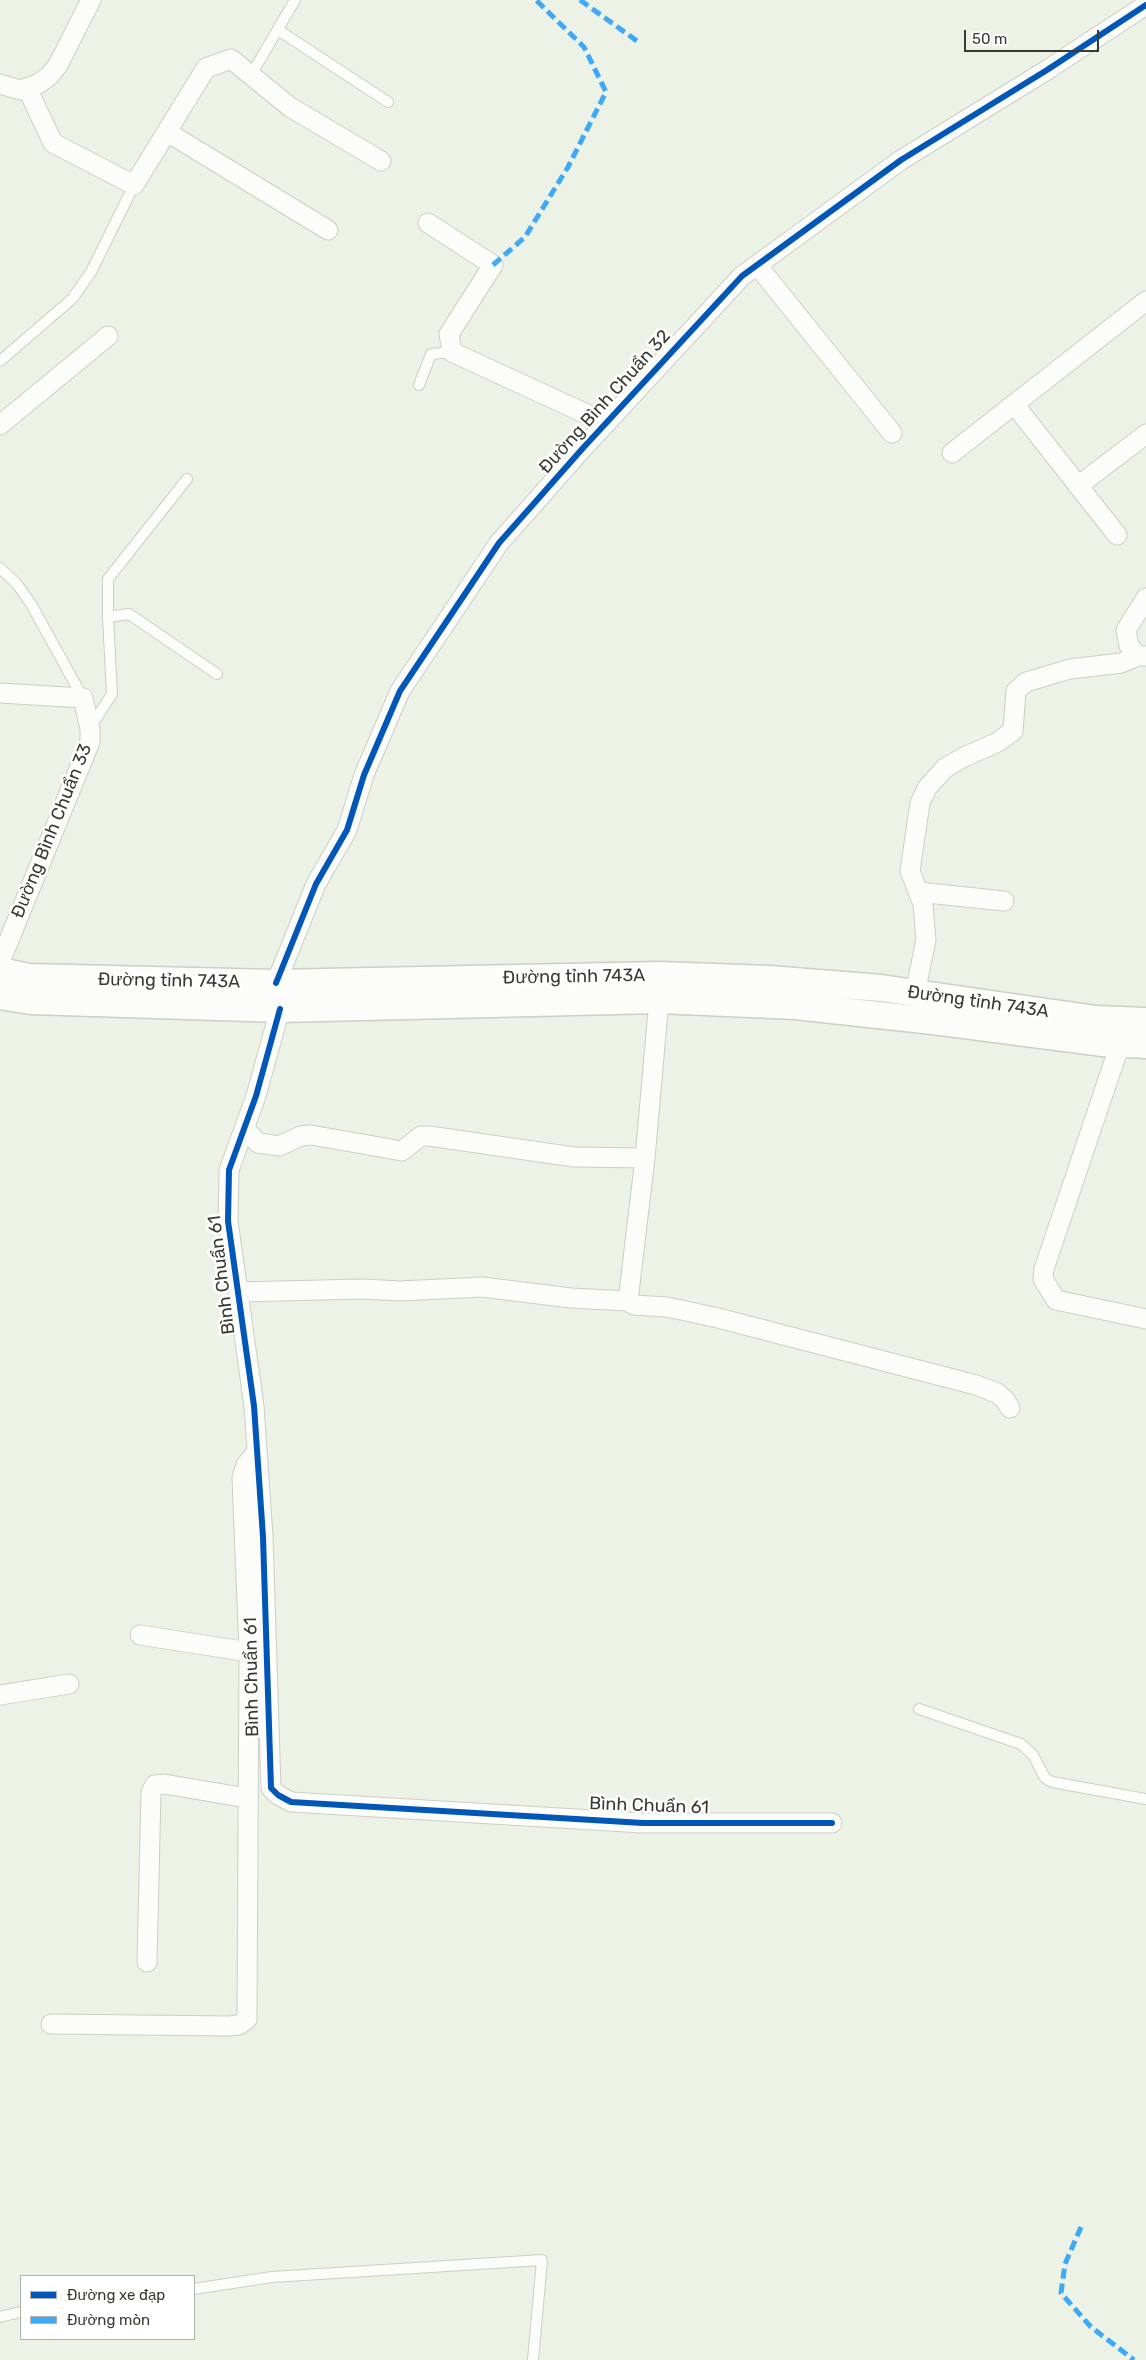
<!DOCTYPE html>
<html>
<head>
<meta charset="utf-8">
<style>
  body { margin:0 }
  #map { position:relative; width:1146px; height:2360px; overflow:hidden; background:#ecf2e6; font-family:Rubik,sans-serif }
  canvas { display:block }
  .legend { position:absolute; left:20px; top:2275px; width:175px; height:65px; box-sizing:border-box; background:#fff; border:1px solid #afb1ad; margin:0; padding:6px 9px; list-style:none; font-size:15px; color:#373b32 }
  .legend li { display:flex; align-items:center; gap:10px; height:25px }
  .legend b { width:25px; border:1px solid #afb1ad }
  .scale { position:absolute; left:964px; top:30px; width:135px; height:22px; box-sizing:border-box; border:2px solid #373b32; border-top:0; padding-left:6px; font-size:15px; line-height:18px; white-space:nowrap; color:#373b32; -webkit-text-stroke:4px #fff; paint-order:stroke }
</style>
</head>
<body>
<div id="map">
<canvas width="1146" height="2360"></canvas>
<ul class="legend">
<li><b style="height:6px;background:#0057b8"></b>Đường xe đạp</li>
<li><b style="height:6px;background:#3fa9f5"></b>Đường mòn</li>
</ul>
<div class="scale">50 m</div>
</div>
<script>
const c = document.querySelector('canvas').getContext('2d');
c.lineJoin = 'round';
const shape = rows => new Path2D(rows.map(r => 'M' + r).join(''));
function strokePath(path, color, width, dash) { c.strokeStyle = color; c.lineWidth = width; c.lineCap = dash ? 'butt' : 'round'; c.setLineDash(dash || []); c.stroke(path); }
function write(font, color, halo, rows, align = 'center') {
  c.font = font + ' Rubik,sans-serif'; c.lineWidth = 5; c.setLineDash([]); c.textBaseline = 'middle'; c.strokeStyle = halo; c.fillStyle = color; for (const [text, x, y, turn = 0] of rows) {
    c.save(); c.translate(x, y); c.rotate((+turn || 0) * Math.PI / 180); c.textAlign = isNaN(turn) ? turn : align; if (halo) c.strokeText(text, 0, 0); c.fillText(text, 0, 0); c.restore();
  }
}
const service = shape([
  [278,30,388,102],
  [251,75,295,0],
  [0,361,72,299,91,272,134,185],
  [419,385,431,354,452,352],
  [0,568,17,584,31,604,83,698],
  [108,617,129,614,217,674],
  [90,728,112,694,108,617,108,579,187,479],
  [919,1709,1021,1744,1033,1755,1045,1778,1052,1782,1146,1799],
  [194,2289,272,2277,542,2260,533,2360],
  [0,2317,21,2312]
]);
const minor = shape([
  [0,84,20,90,38,84,49,76,58,65,91,0],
  [27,88,53,143,134,185,206,68,231,59,290,107,381,161],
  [167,132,328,230],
  [428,223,493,265,449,334,452,352,606,423],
  [757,265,892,433],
  [1014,404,1117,535],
  [0,425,108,336],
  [952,453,1146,301],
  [1078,486,1146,434],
  [1146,598,1126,630,1129,646,1138,656,1146,656],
  [0,693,83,698,90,729,90,742,0,962],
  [918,892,1004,901],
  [276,983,316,884,347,830,364,775,400,691,499,543,583,448,742,276,901,160,1047,70,1146,5],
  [915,993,926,940,923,904,910,871,920,803,927,788,945,768,964,757,998,742,1013,731,1016,691,1026,682,1070,669,1121,663,1138,656],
  [659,1000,645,1158,628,1301,634,1305,667,1307,718,1318,976,1385,997,1393,1005,1400,1010,1408],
  [280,1009,256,1096,229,1170,228,1221,254,1406,263,1537,271,1788,278,1795,291,1802,643,1823,832,1823],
  [1120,1044,1044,1269,1043,1279,1056,1300,1146,1319],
  [243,1132,250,1134,258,1143,279,1146,301,1136,311,1135,402,1151,421,1136,429,1136,574,1157,645,1158],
  [238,1292,363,1289,400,1291,482,1287,571,1298,628,1301],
  [140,1635,249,1652],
  [0,1695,69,1684],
  [147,1962,151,1792,155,1785,164,1784,247,1798],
  [51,2024,229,2026,239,2025,247,2019,249,1652,242,1478,246,1465,257,1451]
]);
const secondary = shape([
  [0,971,29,977,276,983,660,975,769,979,881,988,1096,1019,1146,1021],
  [0,996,31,1001,280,1009,659,1000,795,1006,933,1021,1103,1043,1146,1045]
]);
strokePath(service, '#cbcfc6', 12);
strokePath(minor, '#cbcfc6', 21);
strokePath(secondary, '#cbcfc6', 29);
strokePath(service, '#fcfdfb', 10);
strokePath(minor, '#fcfdfb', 19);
strokePath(secondary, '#fcfdfb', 26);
strokePath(shape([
  [580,0,637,41],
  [493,265,525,237,568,167,606,92,584,47,536,0],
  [1081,2227,1065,2264,1061,2293,1091,2327,1134,2360]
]), '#3fa9f5', 5, [10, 5]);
strokePath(shape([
  [276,983,316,884,347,830,364,775,400,691,499,543,583,448,742,276,901,160,1047,70,1146,5],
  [280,1009,256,1096,229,1170,228,1221,254,1406,263,1537,271,1788,278,1795,291,1802,643,1823,832,1823]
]), '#0057b8', 6);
write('18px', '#373b32', '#fff', [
  ["Đường Bình Chuẩn 32",605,402,-48],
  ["Đường Bình Chuẩn 33",52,831,-68],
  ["Đường tỉnh 743A",574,977,-1],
  ["Đường tỉnh 743A",169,981,1],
  ["Đường tỉnh 743A",978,1002,8],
  ["Bình Chuẩn 61",222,1275,-97],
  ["Bình Chuẩn 61",252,1677,-91],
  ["Bình Chuẩn 61",649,1806,2]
]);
</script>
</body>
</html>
